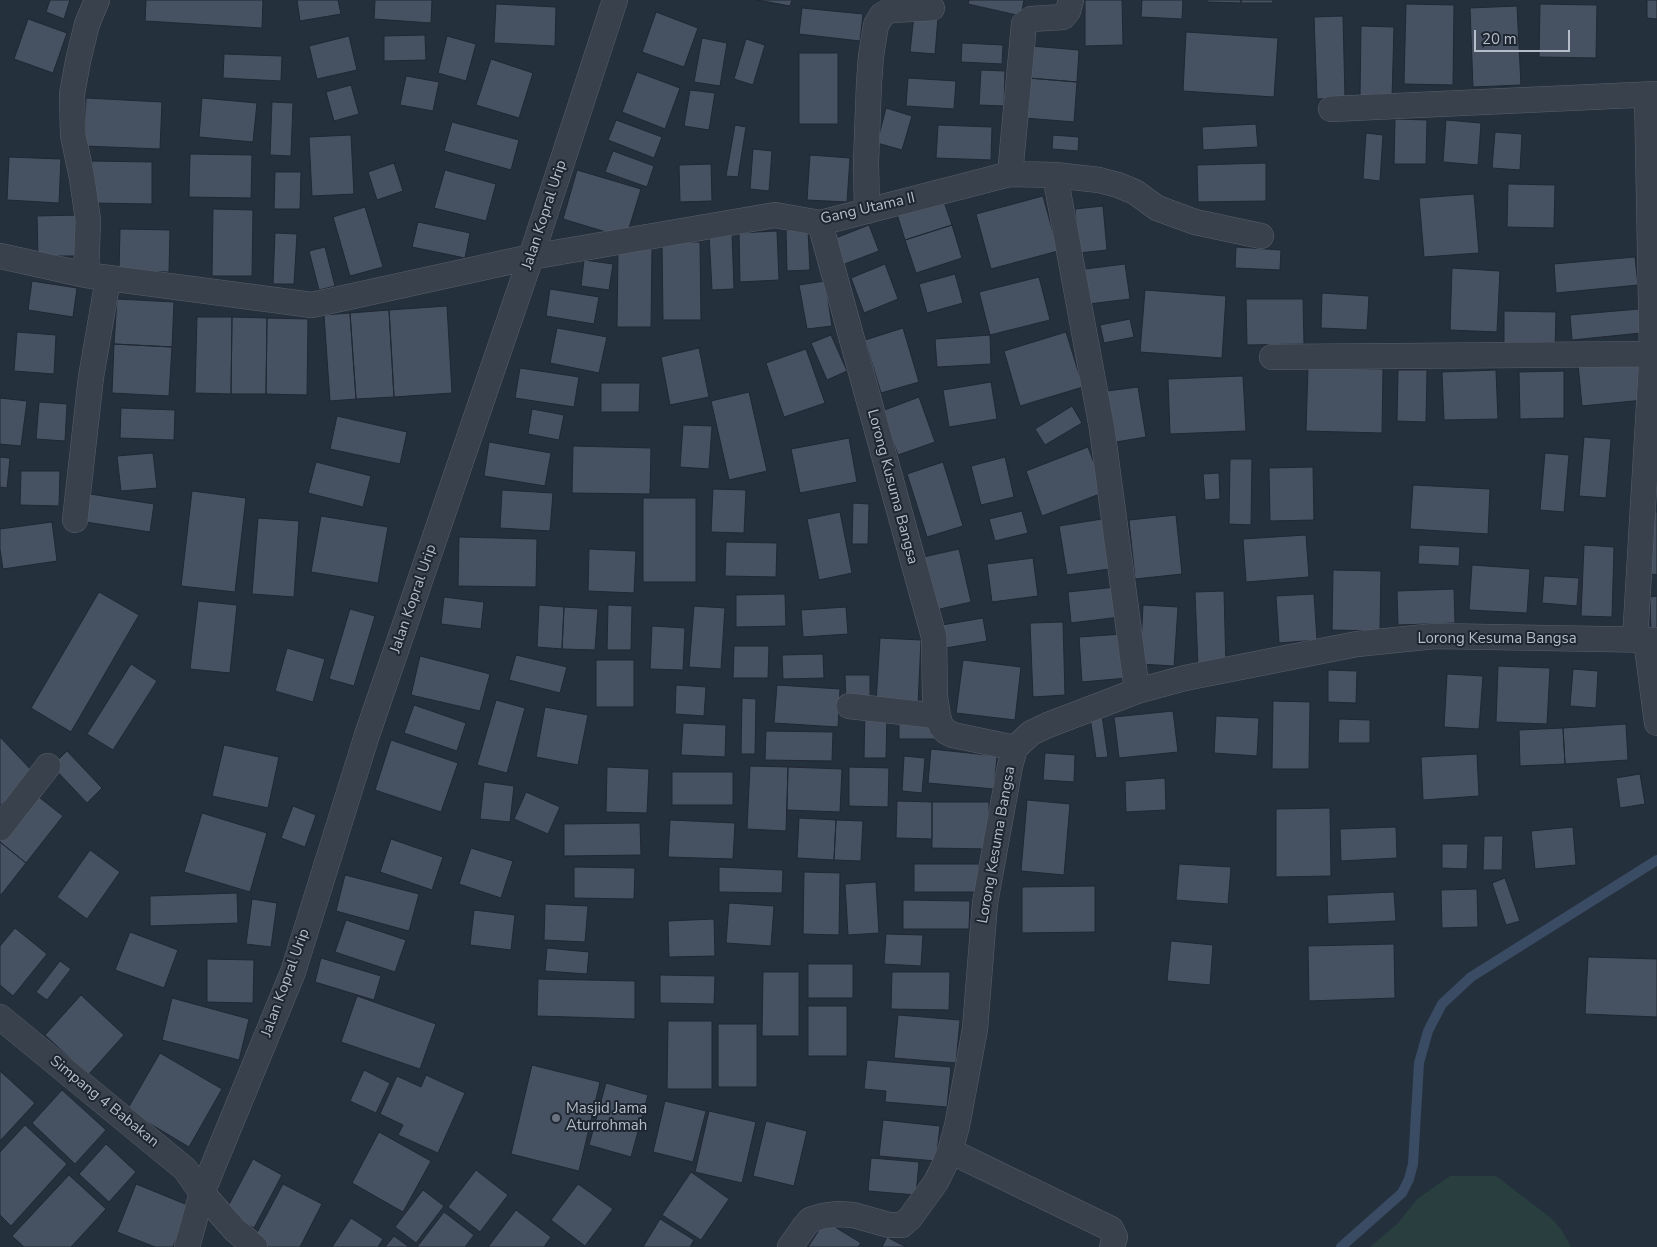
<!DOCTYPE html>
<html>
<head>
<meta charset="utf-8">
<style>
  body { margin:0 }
  #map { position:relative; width:1657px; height:1247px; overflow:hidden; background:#25303d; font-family:"Nunito Sans",sans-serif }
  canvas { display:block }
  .scale { position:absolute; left:1474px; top:30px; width:96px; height:22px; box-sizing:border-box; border:2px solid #b5bdc8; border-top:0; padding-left:6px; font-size:15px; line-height:18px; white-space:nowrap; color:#b5bdc8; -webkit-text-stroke:4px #1e2632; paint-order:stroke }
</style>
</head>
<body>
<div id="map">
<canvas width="1657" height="1247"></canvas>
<div class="scale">20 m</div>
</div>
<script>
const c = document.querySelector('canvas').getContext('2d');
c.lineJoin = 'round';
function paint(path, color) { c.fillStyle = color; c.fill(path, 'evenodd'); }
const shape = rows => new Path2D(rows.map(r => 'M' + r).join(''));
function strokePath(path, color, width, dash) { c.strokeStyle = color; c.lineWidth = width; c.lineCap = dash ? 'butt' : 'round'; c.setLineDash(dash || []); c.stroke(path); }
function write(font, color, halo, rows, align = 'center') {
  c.font = font + ' "Nunito Sans",sans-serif'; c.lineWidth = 4; c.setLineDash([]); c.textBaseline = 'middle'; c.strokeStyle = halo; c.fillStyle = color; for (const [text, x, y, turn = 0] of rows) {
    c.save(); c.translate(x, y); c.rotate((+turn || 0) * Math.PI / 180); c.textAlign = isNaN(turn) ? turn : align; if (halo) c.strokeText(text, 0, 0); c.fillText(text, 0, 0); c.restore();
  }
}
paint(shape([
  [1450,1176,1496,1176,1551,1218,1561,1229,1571,1247,1370,1247,1398,1223,1417,1199]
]), '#283e3f');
strokePath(shape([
  [1341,1247,1402,1193,1409,1179,1413,1164,1419,1063,1428,1031,1442,1004,1471,977,1657,860]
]), '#3a4b64', 10);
const building = shape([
  [50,0,70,0,64,19,46,12,50,0],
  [146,0,263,0,262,28,145,21,146,0],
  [297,0,338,0,341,14,300,21,297,0],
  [375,0,432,0,431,23,374,19,375,0],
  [757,0,792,0,790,6,757,0],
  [969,0,1024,0,1021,16,968,4,969,0],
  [1085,0,1122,0,1123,45,1085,46,1085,0],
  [1142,0,1183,0,1182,19,1141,17,1142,0],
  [1207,0,1241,0,1241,3,1207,2,1207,0],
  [1241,0,1273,0,1273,3,1241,3,1241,0],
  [1647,0,1657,0,1657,19,1647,18,1647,0],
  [496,4,556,7,555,46,494,43,496,4],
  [1406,4,1454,5,1453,85,1404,84,1406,4],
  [1540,4,1597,5,1596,58,1539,57,1540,4],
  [1517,6,1521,85,1473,87,1470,8,1517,6],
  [802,8,863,14,860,41,799,34,802,8],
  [656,12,698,28,684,67,642,52,656,12],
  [914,15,938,17,935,54,910,52,914,15],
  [1343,16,1345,98,1317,99,1314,17,1343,16],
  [28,19,67,33,53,73,14,59,28,19],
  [1361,26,1394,27,1392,99,1360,98,1361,26],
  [1186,32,1278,38,1274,97,1183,91,1186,32],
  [425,35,426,60,384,61,384,36,425,35],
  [349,36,357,70,317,79,309,46,349,36],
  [447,36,476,44,466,81,438,73,447,36],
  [702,38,727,43,720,86,694,82,702,38],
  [746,39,765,45,753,85,734,79,746,39],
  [962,43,1003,45,1002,64,961,62,962,43],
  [1031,46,1079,50,1077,82,1028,78,1031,46],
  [799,53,838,53,838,124,799,124,799,53],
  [224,54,282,56,281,81,223,78,224,54],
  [491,59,533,73,519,118,476,105,491,59],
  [981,70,1005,71,1004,106,979,105,981,70],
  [637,72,680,88,665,129,622,112,637,72],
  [406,76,439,82,433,111,400,105,406,76],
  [908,78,956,81,954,109,906,106,908,78],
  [1028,78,1077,82,1074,122,1025,118,1028,78],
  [351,85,359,114,334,121,326,92,351,85],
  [690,90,715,93,709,130,684,126,690,90],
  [86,98,162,102,160,149,84,146,86,98],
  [202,98,257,103,253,142,199,137,202,98],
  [272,102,293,103,291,156,270,155,272,102],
  [886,108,912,116,902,150,877,143,886,108],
  [1395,119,1427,120,1426,164,1394,164,1395,119],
  [616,120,662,137,654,158,608,140,616,120],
  [1446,120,1481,123,1478,165,1443,162,1446,120],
  [452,122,519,140,511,170,444,151,452,122],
  [1256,124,1258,147,1203,150,1202,127,1256,124],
  [735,125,746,127,738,177,726,176,735,125],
  [938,125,992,127,991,160,936,158,938,125],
  [1495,132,1522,134,1520,170,1492,168,1495,132],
  [1366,133,1383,135,1380,181,1363,179,1366,133],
  [351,135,354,194,312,196,309,137,351,135],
  [1053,135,1079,137,1078,151,1052,149,1053,135],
  [753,149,772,151,769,191,750,189,753,149],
  [613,151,654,166,647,187,605,172,613,151],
  [190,154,252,155,251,198,189,197,190,154],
  [810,155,850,158,847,202,807,200,810,155],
  [9,157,61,159,59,203,7,200,9,157],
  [92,161,152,162,152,204,91,203,92,161],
  [394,163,403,191,377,200,368,172,394,163],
  [1266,163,1266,201,1198,202,1197,165,1266,163],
  [711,164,712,201,680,202,679,165,711,164],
  [445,170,496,184,486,221,434,208,445,170],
  [577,170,641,189,626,238,563,219,577,170],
  [275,172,301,172,300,209,274,209,275,172],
  [1508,184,1555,185,1554,228,1507,227,1508,184],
  [1474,194,1479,253,1424,257,1419,198,1474,194],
  [942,196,952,225,905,240,896,211,942,196],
  [1043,196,1058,251,991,269,976,214,1043,196],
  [1103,206,1107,250,1079,253,1075,209,1103,206],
  [365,207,383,267,350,276,333,217,365,207],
  [213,209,253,210,252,276,212,276,213,209],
  [80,215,80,256,38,256,37,216,80,215],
  [418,222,470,233,465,258,412,247,418,222],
  [869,225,879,251,842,265,833,239,869,225],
  [952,225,962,258,916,273,905,240,952,225],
  [120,229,170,230,169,272,119,271,120,229],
  [786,230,808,230,810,270,787,271,786,230],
  [777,231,779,280,740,282,739,233,777,231],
  [275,233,297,234,294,284,273,284,275,233],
  [732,233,734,289,712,290,709,234,732,233],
  [662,242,700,242,701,320,663,320,662,242],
  [325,247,335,286,319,290,309,251,325,247],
  [1236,247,1281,250,1280,270,1235,268,1236,247],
  [618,249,652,249,651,327,617,327,618,249],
  [1635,257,1638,285,1556,293,1554,264,1635,257],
  [584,260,613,264,609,290,581,286,584,260],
  [885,264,898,299,864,313,851,278,885,264],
  [1125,264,1130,299,1089,304,1085,269,1125,264],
  [1452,268,1500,271,1497,332,1450,330,1452,268],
  [955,274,963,303,927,313,919,284,955,274],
  [1039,277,1050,320,990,335,979,292,1039,277],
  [32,281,77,288,73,317,28,310,32,281],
  [825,281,832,326,807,329,799,285,825,281],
  [550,289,599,297,594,324,546,316,550,289],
  [1145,290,1226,296,1222,358,1140,352,1145,290],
  [1322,293,1369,296,1367,330,1321,328,1322,293],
  [117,299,174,302,172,347,114,344,117,299],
  [1246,299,1303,299,1304,344,1247,345,1246,299],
  [447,306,452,393,394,397,389,310,447,306],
  [1639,309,1641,333,1572,340,1570,315,1639,309],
  [389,310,394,397,356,399,350,313,389,310],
  [1504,311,1556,312,1555,350,1504,350,1504,311],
  [350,313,356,399,330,401,324,315,350,313],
  [197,317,232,317,231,394,195,393,197,317],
  [232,317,267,318,266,394,231,394,232,317],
  [267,318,308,319,307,395,266,394,267,318],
  [1130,319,1134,337,1104,343,1100,325,1130,319],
  [557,328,607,337,599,373,550,363,557,328],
  [903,328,919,382,881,393,865,340,903,328],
  [17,332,56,335,54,374,14,371,17,332],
  [1066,332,1083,387,1020,406,1004,351,1066,332],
  [831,335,847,371,827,380,811,343,831,335],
  [990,335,991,364,937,367,935,339,990,335],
  [114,344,172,347,169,396,112,393,114,344],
  [699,348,709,397,670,405,661,357,699,348],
  [806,349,825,403,784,417,766,363,806,349],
  [1640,358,1644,400,1582,406,1578,364,1640,358],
  [520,368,579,377,574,407,515,398,520,368],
  [1308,368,1383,369,1382,433,1306,431,1308,368],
  [1398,370,1427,370,1426,422,1397,421,1398,370],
  [1496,370,1498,419,1444,420,1442,372,1496,370],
  [1564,371,1564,418,1520,419,1519,372,1564,371],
  [1243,376,1246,431,1170,434,1168,379,1243,376],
  [991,382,997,419,949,427,943,390,991,382],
  [601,383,640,383,639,412,601,412,601,383],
  [1138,387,1146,437,1116,442,1107,391,1138,387],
  [749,392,767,471,729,480,711,401,749,392],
  [919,397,935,442,898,455,882,411,919,397],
  [0,398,27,401,21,446,0,444,0,398],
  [39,402,67,404,65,441,36,439,39,402],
  [1072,406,1082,423,1045,445,1035,429,1072,406],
  [121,408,175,410,174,440,120,438,121,408],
  [532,409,564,415,559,440,528,434,532,409],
  [337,416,407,432,400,464,330,449,337,416],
  [683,425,712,426,709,469,680,467,683,425],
  [1584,437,1611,439,1606,498,1579,496,1584,437],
  [849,438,857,482,800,493,791,449,849,438],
  [489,442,551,453,545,486,484,476,489,442],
  [573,446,651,448,650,494,572,493,573,446],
  [1088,447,1105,492,1042,516,1026,471,1088,447],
  [153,453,157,488,121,491,117,456,153,453],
  [1545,453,1569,455,1564,512,1540,510,1545,453],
  [0,457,10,458,7,488,0,487,0,457],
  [1005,457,1014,497,981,505,971,466,1005,457],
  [1230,459,1252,459,1251,525,1229,524,1230,459],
  [316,462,371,476,363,507,308,493,316,462],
  [943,462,963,526,927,537,907,474,943,462],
  [1313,467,1314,520,1270,521,1269,468,1313,467],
  [21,471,60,471,59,506,20,505,21,471],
  [1219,473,1220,499,1205,500,1203,474,1219,473],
  [1413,485,1490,489,1488,534,1410,529,1413,485],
  [713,489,746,490,744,533,711,532,713,489],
  [502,490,553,493,550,531,500,528,502,490],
  [192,491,246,498,235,592,181,586,192,491],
  [90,494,154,504,150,532,86,522,90,494],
  [643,498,696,498,696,582,643,582,643,498],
  [853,503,869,504,868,544,852,544,853,503],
  [1022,511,1028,533,995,541,989,519,1022,511],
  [1649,511,1657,512,1657,575,1646,573,1649,511],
  [840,512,852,573,819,580,807,519,840,512],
  [1176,515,1182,574,1135,579,1129,520,1176,515],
  [321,516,388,527,378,583,311,572,321,516],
  [258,518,299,521,294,597,252,594,258,518],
  [1102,519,1109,569,1067,575,1059,526,1102,519],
  [52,522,57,561,3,569,0,549,0,529,52,522],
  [1306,535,1309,577,1246,582,1243,539,1306,535],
  [459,537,537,539,536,587,458,586,459,537],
  [726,542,777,543,776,577,725,576,726,542],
  [1419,545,1460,547,1459,566,1418,564,1419,545],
  [1584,545,1614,547,1612,617,1581,616,1584,545],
  [589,549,636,551,634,593,588,591,589,549],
  [959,549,971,602,931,611,919,558,959,549],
  [1033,558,1038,596,992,602,987,564,1033,558],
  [1472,565,1530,569,1527,613,1469,610,1472,565],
  [1333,570,1381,571,1380,631,1332,630,1333,570],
  [1544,576,1579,578,1577,606,1542,603,1544,576],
  [1116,587,1120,617,1071,623,1068,592,1116,587],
  [1454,589,1455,623,1398,625,1397,591,1454,589],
  [1224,591,1226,667,1198,668,1195,592,1224,591],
  [99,592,139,615,71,732,31,708,99,592],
  [785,594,786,626,736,627,736,595,785,594],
  [1314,594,1317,640,1279,643,1276,596,1314,594],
  [1657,596,1657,632,1651,633,1650,597,1657,596],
  [444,597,484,602,481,629,441,624,444,597],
  [198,601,237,605,230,673,190,669,198,601],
  [539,605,564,607,562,649,537,647,539,605],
  [608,605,632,606,631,650,607,650,608,605],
  [1143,605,1178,607,1174,666,1140,664,1143,605],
  [694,606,725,608,721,669,689,667,694,606],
  [564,607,598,609,595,650,562,649,564,607],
  [846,607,848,634,803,637,801,610,846,607],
  [350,609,375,616,354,686,329,679,350,609],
  [983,618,987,641,940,649,936,626,983,618],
  [1063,622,1065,695,1033,697,1030,623,1063,622],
  [652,626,685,628,683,670,650,669,652,626],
  [1123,634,1127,678,1082,682,1079,637,1123,634],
  [880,638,921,640,918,705,876,703,880,638],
  [734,646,769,646,768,678,733,678,734,646],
  [287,648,325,659,313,702,275,691,287,648],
  [823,654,824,678,783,679,782,655,823,654],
  [516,655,567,667,560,693,509,680,516,655],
  [420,656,490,674,480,711,411,695,420,656],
  [596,660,634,660,634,707,596,707,596,660],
  [963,660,1021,667,1015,720,956,713,963,660],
  [131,664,157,681,113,750,87,734,131,664],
  [1498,666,1550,668,1547,724,1496,722,1498,666],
  [1573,669,1598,671,1596,708,1570,706,1573,669],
  [1328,670,1357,671,1356,703,1328,702,1328,670],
  [1447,674,1483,676,1479,729,1444,727,1447,674],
  [845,675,870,675,870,699,846,700,845,675],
  [676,685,706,687,704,716,675,714,676,685],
  [777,685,840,689,838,727,774,723,777,685],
  [742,698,756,699,755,754,741,754,742,698],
  [496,700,525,708,507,773,477,765,496,700],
  [1273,701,1310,702,1309,769,1272,769,1273,701],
  [414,705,466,723,457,751,404,733,414,705],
  [545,707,588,715,578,765,536,757,545,707],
  [865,711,887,712,886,758,864,758,865,711],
  [1173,711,1178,752,1119,758,1114,717,1173,711],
  [1102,715,1108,757,1096,758,1090,717,1102,715],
  [1216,716,1259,718,1257,756,1214,753,1216,716],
  [1339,719,1370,720,1370,743,1338,743,1339,719],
  [683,723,726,725,725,757,681,755,683,723],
  [899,723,936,723,936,739,899,739,899,723],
  [1626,724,1628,760,1565,764,1563,728,1626,724],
  [1563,728,1565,764,1520,766,1519,730,1563,728],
  [766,731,833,732,832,761,765,760,766,731],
  [0,737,34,773,0,806,0,737],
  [391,740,458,763,441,812,375,790,391,740],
  [224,745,279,757,268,808,212,796,224,745],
  [931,749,997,756,994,789,928,783,931,749],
  [67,751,102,788,87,803,52,766,67,751],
  [1045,753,1075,755,1074,782,1043,780,1045,753],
  [1477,754,1479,796,1423,800,1421,757,1477,754],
  [904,756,925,758,922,793,902,791,904,756],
  [750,766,788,767,786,831,747,829,750,766],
  [607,767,649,769,647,813,606,812,607,767],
  [788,767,842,769,840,812,787,810,788,767],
  [849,767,889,768,888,807,849,806,849,767],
  [672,772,733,772,733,805,672,805,672,772],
  [1640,774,1645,804,1620,808,1616,778,1640,774],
  [1165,778,1166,810,1126,812,1125,781,1165,778],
  [484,782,514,786,510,822,480,819,484,782],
  [526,792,560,807,548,834,514,819,526,792],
  [35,794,63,816,26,863,0,842,0,840,35,794],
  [1027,800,1070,804,1064,875,1021,871,1027,800],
  [897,801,932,802,932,839,896,838,897,801],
  [932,802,989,802,989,849,932,848,932,802],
  [293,806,316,815,305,847,281,838,293,806],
  [1330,808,1331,876,1276,877,1276,809,1330,808],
  [202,813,267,833,250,892,184,872,202,813],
  [799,818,836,820,834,860,797,858,799,818],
  [670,820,735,823,733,859,668,857,670,820],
  [836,820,863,821,861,861,834,860,836,820],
  [640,823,641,855,564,856,564,824,640,823],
  [1396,827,1397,858,1341,861,1340,829,1396,827],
  [1573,827,1576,865,1535,869,1531,831,1573,827],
  [1484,836,1503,836,1502,870,1483,870,1484,836],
  [391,839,443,857,432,890,380,872,391,839],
  [0,842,26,863,1,895,0,894,0,842],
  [1442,844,1468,844,1467,869,1442,868,1442,844],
  [471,848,513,861,501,898,459,884,471,848],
  [90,850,120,872,87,919,57,897,90,850],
  [914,864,979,864,978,892,914,892,914,864],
  [1179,864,1231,867,1228,904,1176,900,1179,864],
  [574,867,635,868,634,899,574,898,574,867],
  [719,867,783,870,782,893,719,892,719,867],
  [804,872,840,873,839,935,803,934,804,872],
  [345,875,419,894,409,931,336,911,345,875],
  [1505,878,1520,921,1506,925,1492,883,1505,878],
  [876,882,879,933,848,935,845,884,876,882],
  [1095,886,1095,932,1022,933,1022,887,1095,886],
  [1477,889,1478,927,1442,928,1441,890,1477,889],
  [1394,892,1396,921,1328,924,1327,895,1394,892],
  [237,893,238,923,150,926,150,896,237,893],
  [252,899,277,903,271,947,246,944,252,899],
  [903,900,970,901,969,929,903,929,903,900],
  [729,903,774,906,771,946,726,943,729,903],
  [545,904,588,906,585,942,544,940,545,904],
  [474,910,515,915,511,950,470,945,474,910],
  [714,919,715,956,669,957,668,921,714,919],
  [346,920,406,940,395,972,335,952,346,920],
  [15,928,47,954,13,996,0,985,0,946,15,928],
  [130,932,178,950,164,988,115,970,130,932],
  [886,934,923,935,921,966,884,964,886,934],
  [1171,941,1213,945,1210,985,1167,981,1171,941],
  [1394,944,1395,998,1309,1001,1308,946,1394,944],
  [547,948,589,952,587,974,545,971,547,948],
  [1588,957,1657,959,1657,1017,1585,1014,1588,957],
  [321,958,381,976,374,1000,315,982,321,958],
  [207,959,254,960,253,1003,207,1002,207,959],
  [60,961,71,969,47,1000,36,992,60,961],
  [808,964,853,964,853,998,808,998,808,964],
  [763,972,799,972,799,1036,762,1036,763,972],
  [892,972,950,972,949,1010,891,1009,892,972],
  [660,975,715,976,714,1004,660,1003,660,975],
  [538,979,635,981,635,1019,537,1016,538,979],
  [81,995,124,1035,88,1075,45,1035,81,995],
  [357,996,436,1024,420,1069,341,1042,357,996],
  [172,998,249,1019,239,1060,162,1040,172,998],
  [808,1006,847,1006,847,1056,808,1056,808,1006],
  [898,1015,960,1020,956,1063,894,1058,898,1015],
  [668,1021,712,1021,712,1089,667,1089,668,1021],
  [718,1024,757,1024,757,1087,718,1087,718,1024],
  [160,1053,222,1089,189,1147,127,1110,160,1053],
  [867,1060,951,1067,947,1107,885,1102,886,1091,864,1089,867,1060],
  [532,1065,600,1082,579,1171,511,1154,532,1065],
  [364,1070,390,1083,376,1113,350,1101,364,1070],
  [0,1071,35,1103,0,1141,0,1071],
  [426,1075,465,1093,438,1153,398,1135,403,1125,380,1114,397,1076,421,1087,426,1075],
  [606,1083,648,1095,631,1157,589,1145,606,1083],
  [62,1090,106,1130,75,1164,32,1123,62,1090],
  [665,1101,706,1111,693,1162,653,1152,665,1101],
  [709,1111,756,1122,742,1183,695,1172,709,1111],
  [883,1120,940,1126,936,1161,879,1156,883,1120],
  [766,1121,807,1131,794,1186,753,1176,766,1121],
  [25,1125,67,1164,11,1226,0,1215,0,1152,25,1125],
  [379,1132,431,1161,403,1212,352,1183,379,1132],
  [106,1144,136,1172,109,1202,79,1174,106,1144],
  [871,1158,919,1162,916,1195,868,1191,871,1158],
  [253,1159,282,1175,254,1228,225,1212,253,1159],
  [476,1170,508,1195,480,1232,448,1207,476,1170],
  [691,1172,729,1199,701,1240,662,1215,691,1172],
  [69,1175,106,1209,71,1247,24,1247,12,1236,69,1175],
  [136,1184,190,1206,173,1247,155,1247,117,1232,136,1184],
  [283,1184,322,1204,300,1247,266,1247,253,1240,283,1184],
  [578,1184,613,1209,585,1246,551,1220,578,1184],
  [423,1190,444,1206,416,1243,395,1227,423,1190],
  [516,1210,551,1237,544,1247,488,1247,516,1210],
  [444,1212,474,1235,465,1247,417,1247,444,1212],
  [351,1218,383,1239,378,1247,332,1247,351,1218],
  [660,1219,694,1240,690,1247,643,1247,660,1219],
  [825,1221,861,1243,858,1247,808,1247,825,1221],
  [394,1236,409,1247,385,1247,394,1236],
  [887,1237,906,1247,882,1247,887,1237]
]);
paint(building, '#465261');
strokePath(building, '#202834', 1);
const street = shape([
  [1331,109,1657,94],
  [1010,174,1024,24,1031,19,1063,17,1068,11,1071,0],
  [1055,175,1102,429,1137,691],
  [867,211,866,162,869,83,871,56,876,25,882,15,891,10,932,8],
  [820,223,934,637,935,697,938,716,941,726,945,731,953,735,1015,748],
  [0,256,86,275,312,305,531,257,775,215,820,223,1010,174,1055,175,1099,180,1118,185,1135,192,1157,208,1195,222,1261,236],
  [86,275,88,220,82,178,73,135,72,94,78,61,87,24,97,0],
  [1272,357,1652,354],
  [75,520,91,377,108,279],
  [1635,640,1652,354,1647,95],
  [1646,640,1657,723],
  [849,706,938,716],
  [0,828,48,766],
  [0,1017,185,1169,202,1193,235,1230,255,1247],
  [950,1151,1111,1229,1115,1237,1112,1247],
  [187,1247,202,1193,293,972,367,735,531,257,615,0],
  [790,1247,804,1227,810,1220,823,1216,838,1214,853,1215,889,1225,902,1225,910,1218,936,1182,943,1168,950,1151,957,1126,975,1029,985,903,1010,766,1015,748,1031,733,1048,725,1137,691,1185,678,1357,644,1435,636,1657,640]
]);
strokePath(street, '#575f6b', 26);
strokePath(street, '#39414d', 25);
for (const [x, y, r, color] of [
  [556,1118,5,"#6b7280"]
]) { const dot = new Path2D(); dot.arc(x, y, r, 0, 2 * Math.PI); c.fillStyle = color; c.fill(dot); strokePath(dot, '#1e2632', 2); }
write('15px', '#b5bdc8', '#1e2632', [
  ["Gang Utama II",868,209,-13],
  ["Jalan Kopral Urip",545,215,-72],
  ["Lorong Kusuma Bangsa",892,487,75],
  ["Jalan Kopral Urip",414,599,-71],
  ["Lorong Kesuma Bangsa",1497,639],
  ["Lorong Kesuma Bangsa",997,845,-80],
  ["Jalan Kopral Urip",286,983,-70],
  ["Simpang 4 Babakan",104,1102,39]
]);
write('15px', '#b5bdc8', '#1e2632', [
  ["Masjid Jama",566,1109],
  ["Aturrohmah",566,1126]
], 'left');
</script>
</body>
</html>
